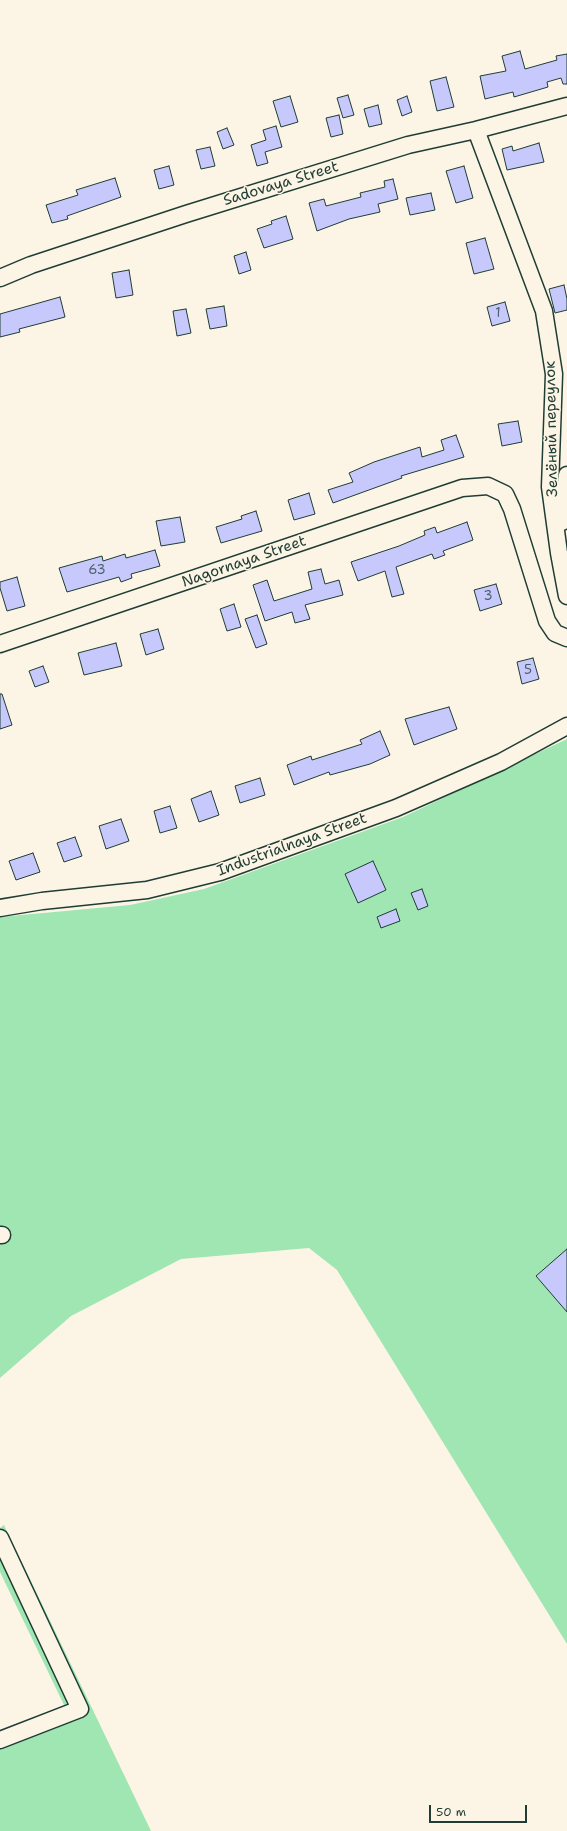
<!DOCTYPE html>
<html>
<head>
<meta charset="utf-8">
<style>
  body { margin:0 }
  #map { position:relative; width:567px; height:1831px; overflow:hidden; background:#fcf5e5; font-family:"Shantell Sans",sans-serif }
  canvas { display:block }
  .scale { position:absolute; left:429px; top:1805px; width:98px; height:18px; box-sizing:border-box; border:2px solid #1f3d34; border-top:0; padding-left:5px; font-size:12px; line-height:14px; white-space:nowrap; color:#1f3d34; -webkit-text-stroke:3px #fcf5e5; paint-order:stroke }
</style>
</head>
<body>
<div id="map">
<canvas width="567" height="1831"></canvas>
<div class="scale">50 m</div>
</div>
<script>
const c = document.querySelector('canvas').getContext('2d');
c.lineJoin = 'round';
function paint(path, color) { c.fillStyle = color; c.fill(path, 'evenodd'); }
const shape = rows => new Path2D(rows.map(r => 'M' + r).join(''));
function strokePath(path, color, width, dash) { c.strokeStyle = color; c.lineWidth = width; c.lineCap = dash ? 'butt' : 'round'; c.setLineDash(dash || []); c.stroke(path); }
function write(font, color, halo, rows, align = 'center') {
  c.font = font + ' "Shantell Sans",sans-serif'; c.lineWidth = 3; c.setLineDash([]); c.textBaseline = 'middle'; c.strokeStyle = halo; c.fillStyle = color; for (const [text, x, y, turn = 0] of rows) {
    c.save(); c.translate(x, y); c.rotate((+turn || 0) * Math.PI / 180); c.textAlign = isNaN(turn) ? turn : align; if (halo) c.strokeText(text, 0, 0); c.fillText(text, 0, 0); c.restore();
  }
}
paint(shape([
  [567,739,567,1644,337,1270,309,1248,181,1259,71,1316,0,1378,0,917,130,905,204,889,403,817],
  [4,1525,151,1831,0,1831,0,1731,64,1705,0,1572,0,1528]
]), '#9fe6b3');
const building = shape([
  [520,51,525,69,557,60,556,56,567,54,567,84,563,84,561,78,547,82,548,87,514,97,513,92,485,99,480,76,506,71,502,56,520,51],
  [446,77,454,107,437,111,430,81,446,77],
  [348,95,354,115,343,118,337,98,348,95],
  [290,96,298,122,281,127,273,101,290,96],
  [407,96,412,112,402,116,397,100,407,96],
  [378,105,382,124,369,127,364,109,378,105],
  [339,115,343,134,331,137,326,118,339,115],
  [276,126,282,147,265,152,268,163,257,166,251,145,266,140,263,130,276,126],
  [227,128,234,145,223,149,217,132,227,128],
  [539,143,544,162,507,170,502,149,512,146,513,151,539,143],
  [210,147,215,166,201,169,196,150,210,147],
  [169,166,174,185,159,189,154,170,169,166],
  [464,166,473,198,456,203,446,171,464,166],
  [115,178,121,197,67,216,68,219,52,223,46,205,78,195,76,190,115,178],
  [393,179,398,199,378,204,380,212,349,219,317,231,309,203,324,199,326,206,361,197,360,193,385,187,384,181,393,179],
  [431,193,435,210,410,215,406,198,431,193],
  [286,216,293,239,264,248,257,229,272,224,271,221,286,216],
  [485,238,494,269,474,274,466,243,485,238],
  [246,252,251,270,239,274,234,256,246,252],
  [129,270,133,295,116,298,112,273,129,270],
  [564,285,567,299,567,310,555,313,549,289,564,285],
  [60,297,65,317,19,329,20,332,0,337,0,314,60,297],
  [505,302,510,321,492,326,487,307,505,302],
  [224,306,227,326,210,329,206,309,224,306],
  [186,309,191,333,177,336,173,311,186,309],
  [518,421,522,442,502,446,498,424,518,421],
  [456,435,464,457,401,476,402,478,333,503,328,490,353,482,349,473,374,462,420,447,422,457,444,450,441,440,456,435],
  [309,493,315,514,294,520,288,500,309,493],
  [256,511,262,531,221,543,216,527,242,519,241,516,256,511],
  [180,517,185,542,161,546,156,521,180,517],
  [467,522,473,540,443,551,445,555,434,559,432,554,396,567,404,594,392,597,385,571,358,581,351,562,399,546,425,535,424,531,435,527,437,533,467,522],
  [155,550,160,566,131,574,132,578,121,582,119,577,67,592,59,568,102,556,103,561,125,554,126,558,155,550],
  [321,569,325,584,339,580,343,595,305,605,310,619,295,623,292,612,265,621,253,585,267,580,274,601,312,589,308,572,321,569],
  [17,577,25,606,7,611,0,588,0,582,17,577],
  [496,584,502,604,480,611,474,590,496,584],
  [234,604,241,627,227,631,220,609,234,604],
  [257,615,267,644,256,648,245,619,257,615],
  [158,629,164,649,146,655,140,634,158,629],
  [116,643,122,666,84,675,78,653,116,643],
  [533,658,539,679,522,684,517,662,533,658],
  [43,666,49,682,35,687,29,671,43,666],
  [0,694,2,694,12,725,0,729,0,694],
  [449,707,457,729,414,745,405,719,449,707],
  [380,731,390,755,370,764,330,775,329,772,294,785,287,765,311,756,312,760,362,744,360,740,380,731],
  [260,778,265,795,240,803,235,786,260,778],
  [211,791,219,815,199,822,191,799,211,791],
  [170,806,177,828,160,833,154,811,170,806],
  [121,819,129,841,106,849,99,826,121,819],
  [75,837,82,856,64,862,57,843,75,837],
  [33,853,40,872,16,880,9,861,33,853],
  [373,861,386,890,358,903,345,874,373,861],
  [422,889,428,906,418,910,411,893,422,889],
  [396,909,400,921,381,928,377,917,396,909],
  [567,1249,567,1312,536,1276,567,1249]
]);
paint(building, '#c7c8fb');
strokePath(building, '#1f3d34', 1);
const street = shape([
  [476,130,544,311,554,374,550,487,559,553,567,596],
  [0,278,31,265,186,214,408,145,476,130,567,106],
  [562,522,567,475],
  [0,644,462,488,488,486,505,494,512,509,547,621,555,633,567,638],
  [0,908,42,901,147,890,220,872,396,808,501,762,567,726],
  [0,1235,2,1235],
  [0,1538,80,1709,0,1740]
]);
strokePath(street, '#1f3d34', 19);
strokePath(street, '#fcf5e5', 16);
write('13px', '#496066', null, [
  ["1",498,314],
  ["63",97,571],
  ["3",488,597],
  ["5",528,671]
]);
write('15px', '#1f3d34', '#fcf5e5', [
  ["Sadovaya Street",281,184,-17],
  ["Зелёный переулок",552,429,-91],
  ["Nagornaya Street",244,562,-19],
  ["Industrialnaya Street",292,845,-20]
]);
</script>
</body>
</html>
